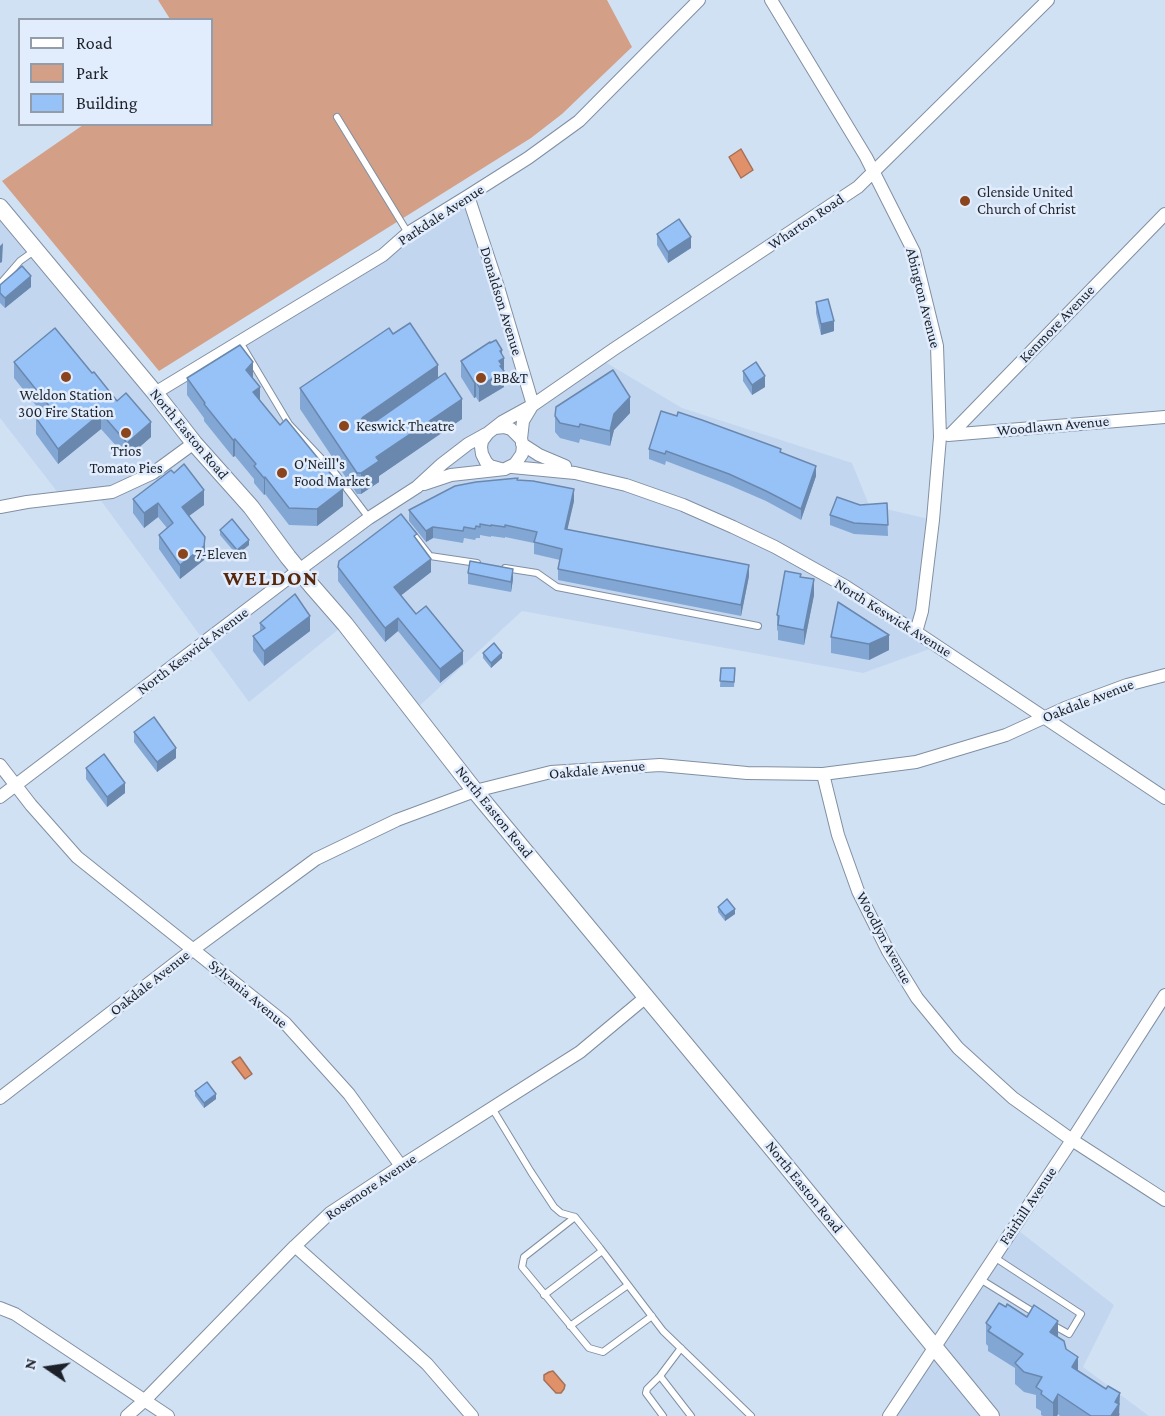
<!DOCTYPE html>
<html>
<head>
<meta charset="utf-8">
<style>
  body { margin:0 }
  #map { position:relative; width:1165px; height:1416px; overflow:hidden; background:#d1e1f4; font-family:"Crimson Pro",serif }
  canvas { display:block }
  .legend { position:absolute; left:18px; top:18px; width:195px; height:108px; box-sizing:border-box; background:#e1edfd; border:2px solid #939ca9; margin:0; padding:8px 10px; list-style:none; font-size:18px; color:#1d222a }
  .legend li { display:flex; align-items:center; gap:12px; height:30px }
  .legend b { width:30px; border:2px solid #939ca9 }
  .north { position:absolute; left:18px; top:1338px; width:60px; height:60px; -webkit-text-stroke:4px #e1edfd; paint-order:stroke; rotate:283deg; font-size:16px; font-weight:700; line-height:24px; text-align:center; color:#1d222a }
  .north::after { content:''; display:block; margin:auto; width:21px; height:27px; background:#1d222a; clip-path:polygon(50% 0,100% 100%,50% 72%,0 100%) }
</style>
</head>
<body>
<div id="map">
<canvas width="1165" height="1416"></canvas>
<ul class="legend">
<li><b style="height:8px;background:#fff"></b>Road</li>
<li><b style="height:16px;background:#d3a087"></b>Park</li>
<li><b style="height:16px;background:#97c2f8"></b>Building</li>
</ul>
<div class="north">N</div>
</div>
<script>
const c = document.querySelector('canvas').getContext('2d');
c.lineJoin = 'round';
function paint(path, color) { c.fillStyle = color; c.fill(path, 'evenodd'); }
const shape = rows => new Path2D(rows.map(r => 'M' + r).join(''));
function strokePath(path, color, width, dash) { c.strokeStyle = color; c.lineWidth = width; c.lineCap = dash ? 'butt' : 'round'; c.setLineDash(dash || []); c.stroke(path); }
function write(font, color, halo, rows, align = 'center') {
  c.font = font + ' "Crimson Pro",serif'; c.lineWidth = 5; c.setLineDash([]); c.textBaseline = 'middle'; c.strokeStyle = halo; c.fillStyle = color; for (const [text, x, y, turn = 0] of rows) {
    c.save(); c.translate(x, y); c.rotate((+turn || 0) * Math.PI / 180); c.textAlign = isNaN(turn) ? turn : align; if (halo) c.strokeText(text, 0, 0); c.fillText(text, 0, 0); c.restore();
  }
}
paint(shape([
  [468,196,533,404,600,359,682,408,852,463,869,505,933,520,916,631,938,646,863,673,522,611,413,712,345,624,249,702,96,494,62,498,0,418,0,207,155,393],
  [1014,1227,1114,1305,1083,1367,1149,1416,889,1416]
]), '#c3d6f0');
paint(shape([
  [158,0,607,0,632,47,562,114,531,138,159,371,2,181,83,125,212,124,212,20,170,19]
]), '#d3a087');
const water = shape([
  [741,149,753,170,741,178,729,157,741,149],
  [240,1057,252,1074,245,1079,232,1062,240,1057],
  [553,1371,565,1385,564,1389,561,1393,556,1393,544,1380,544,1375,549,1372,553,1371]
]);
paint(water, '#e19169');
strokePath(water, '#a67056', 1.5);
const service = shape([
  [337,117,408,233],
  [0,284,20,261,34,251],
  [240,342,289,424,335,473,369,518],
  [412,533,430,556,477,563],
  [505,568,537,573,557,587,758,626],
  [492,1108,531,1172,554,1207,561,1213,575,1217,600,1248,663,1331,751,1416],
  [575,1217,524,1257,522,1267,589,1348,603,1352,652,1316],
  [994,1257,1081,1314,1069,1334,1051,1324],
  [980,1279,1038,1315],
  [544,1295,602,1251],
  [570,1326,628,1285],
  [660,1376,691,1416],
  [663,1416,646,1393,647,1389,660,1376,681,1348]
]);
const minor = shape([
  [771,0,866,157,914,252,937,346,940,437,933,520,922,611,916,632],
  [468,196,498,287,533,405],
  [155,393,383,255,408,233,468,196,528,158,579,121,699,0],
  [948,435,1165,417],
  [950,435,1165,214],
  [521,439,523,421,532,406],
  [522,444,539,455,565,466],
  [512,467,575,473,626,485,683,505,733,527,775,547,845,586,916,632,1165,798],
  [501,469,490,466,486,462,482,454,481,447,482,441,488,433,502,422,533,405,614,349,858,187,1048,0],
  [424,484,451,475,505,469,515,464,522,454,523,446,521,439,511,429,504,427,495,428],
  [0,507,27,502,112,492,153,473,194,443],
  [0,765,31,805,77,857,285,1023,349,1094,401,1166],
  [823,774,838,835,858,891,888,951,917,998,958,1048,1013,1098,1072,1140,1165,1200],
  [0,797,299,570,369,518,417,487,442,464,468,444,486,434],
  [0,1098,183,957,316,859,397,820,475,791,551,772,660,765,747,773,823,774,916,762,1006,735,1065,708,1127,685,1165,675],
  [295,1246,427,1364,472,1416],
  [0,1308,15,1314,168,1416],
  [127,1416,145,1400,295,1246,330,1213,401,1166,580,1052,646,997],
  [889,1416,1072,1140,1165,995]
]);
const secondary = shape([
  [0,207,155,393,194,443,251,507,288,557,311,585,345,624,475,791,774,1151,991,1416]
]);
strokePath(service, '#818fa2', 8);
strokePath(minor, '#818fa2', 14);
strokePath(secondary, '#818fa2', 18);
strokePath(service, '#fff', 6);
strokePath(minor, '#fff', 12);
strokePath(secondary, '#fff', 16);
paint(shape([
  [657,234,691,248,668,263,657,245],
  [0,285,31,287,5,308,0,303],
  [816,302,834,331,821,335,816,313],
  [393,334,438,378,462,419,379,476,379,482,361,494,357,494,300,409,300,388],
  [502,354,504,373,504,387,479,402,476,397,474,398,461,377,461,361],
  [14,362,117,401,151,437,127,458,101,429,58,464,36,434,36,418,42,413,14,378],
  [743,371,765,387,752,395,743,381],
  [187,378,253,379,260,401,343,506,317,526,289,525,265,494,264,495,254,483,254,479,235,456,233,457,204,421,204,418,187,395],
  [630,413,614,430,610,446,580,439,579,443,560,438,555,432,555,416],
  [649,449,781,452,816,476,801,520,766,501,729,485,666,461,665,465,649,459],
  [518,480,574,501,567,529,749,576,741,616,558,580,558,569,560,560,534,554,534,543,505,537,505,538,491,536,491,537,480,535,480,538,476,538,475,540,464,538,463,543,433,538,426,542,409,521,409,510],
  [133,499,204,505,189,516,205,551,204,560,180,579,159,549,159,535,167,528,158,517,144,528,133,513],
  [887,503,888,536,854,534,830,525,830,515,860,505],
  [220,530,249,545,237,555,220,535],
  [417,540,431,572,401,595,416,614,463,664,440,683,398,631,385,642,338,581,338,567],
  [468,573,513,579,511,592,468,584],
  [801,577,814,595,804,645,778,640,778,631,777,630,777,615],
  [838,602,889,650,869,660,831,653,831,637],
  [260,623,310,631,264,666,253,651,253,636,260,631],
  [483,653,502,658,491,668,483,658],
  [721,668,735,674,734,687,720,687],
  [134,732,176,758,157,772,134,742],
  [86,768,125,793,107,807,86,779],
  [718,907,735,914,725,921,718,912],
  [195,1091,216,1099,204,1108,195,1096],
  [986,1323,1058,1337,1066,1349,1078,1371,1120,1414,1119,1416,1060,1416,1058,1414,1057,1416,1043,1416,1041,1415,1041,1411,1036,1408,1036,1395,1024,1392,1015,1384,1015,1368,988,1351,988,1346,986,1344]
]), '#82a7d5');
paint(shape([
  [691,237,691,248,668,263,668,252],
  [3,243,2,262,0,263,0,246],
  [31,276,31,287,5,308,5,298],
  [834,321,834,331,821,335,821,324],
  [502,350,502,359,504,358,504,387,479,402,479,387,500,351],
  [253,362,253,379,246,370],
  [438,365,438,386,361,440,361,420,363,417],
  [765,376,765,387,752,395,752,385],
  [476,381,476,397,474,398,474,382],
  [260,387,260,404,253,392],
  [630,397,630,413,614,430,610,446,610,431,614,414],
  [462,399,462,419,379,476,379,482,361,494,361,473,376,457],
  [101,413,101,429,58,464,58,449],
  [151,422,151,437,127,458,127,443],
  [235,439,235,456,233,457,233,440],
  [816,466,816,476,801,520,801,509],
  [265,477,265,494,264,495,264,478],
  [343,489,343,506,317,526,317,509],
  [574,489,574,501,565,540,565,529],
  [204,490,204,505,182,521,182,507],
  [158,503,158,517,144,528,144,513],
  [433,527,433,538,426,542,426,531],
  [205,537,205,551,204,560,180,579,180,565],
  [249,540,249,545,237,555,237,550],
  [431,559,431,572,394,601,394,587],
  [749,565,749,576,741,616,741,605],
  [513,569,513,579,511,592,511,582],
  [814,579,814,595,804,645,804,630],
  [310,616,310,631,264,666,264,651],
  [398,618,398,631,385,642,385,628],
  [889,635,889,650,869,660,869,644],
  [463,651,463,664,440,683,440,669],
  [502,653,502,658,491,668,491,663],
  [176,748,176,758,157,772,157,762],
  [125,783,125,793,107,807,107,797],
  [735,909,735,914,725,921,725,916],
  [216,1094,216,1099,204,1108,204,1103],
  [1058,1321,1058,1341,1050,1332],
  [1078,1357,1078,1377,1072,1367],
  [1120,1393,1119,1416,1111,1416,1115,1402],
  [1058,1394,1058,1414,1057,1416,1053,1416,1053,1403]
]), '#6a88ae');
const building = shape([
  [679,219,691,237,668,252,657,234,679,219],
  [22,266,31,276,5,298,0,293,0,285,22,266],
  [828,299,834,321,821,324,816,302,828,299],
  [410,323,438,365,363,417,361,420,361,424,364,427,369,426,445,373,462,399,376,457,379,461,361,473,357,473,300,388,389,328,393,334,410,323],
  [55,328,92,373,94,372,117,401,126,393,151,422,127,443,101,413,58,449,36,418,50,407,14,362,55,328],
  [496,340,502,350,500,351,504,358,499,361,502,365,500,366,504,371,479,387,476,381,474,382,461,361,490,342,490,343,496,340],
  [240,345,253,362,246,370,260,387,253,392,280,425,286,419,343,489,317,509,289,508,265,477,264,478,254,466,256,464,235,439,233,440,204,404,205,403,187,378,240,345],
  [756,362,765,376,752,385,743,371,756,362],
  [613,370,630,397,614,414,610,431,580,424,579,427,560,423,555,416,556,407,613,370],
  [661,411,677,416,678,412,702,420,781,449,780,452,816,466,801,509,766,491,729,474,666,451,665,454,649,449,661,411],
  [184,464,204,490,182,507,205,537,204,546,180,565,159,535,173,523,158,503,144,513,133,499,171,470,174,473,184,464],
  [518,478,517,480,533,481,574,489,565,529,749,565,741,605,558,569,562,549,534,542,537,532,505,525,505,527,491,525,491,526,480,524,480,527,476,526,475,529,464,527,463,531,433,527,426,531,409,510,455,486,476,482,518,478],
  [837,497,860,505,887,503,888,525,854,523,830,515,837,497],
  [401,514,417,534,414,536,431,559,394,587,416,614,426,606,463,651,440,669,398,618,385,628,338,567,339,561,401,514],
  [232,519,249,540,237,550,220,530,232,519],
  [470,561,513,569,511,582,468,573,470,561],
  [785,571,801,574,800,577,814,579,804,630,778,625,779,616,777,615,785,571],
  [295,594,310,616,264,651,253,636,265,628,260,623,295,594],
  [838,602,889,635,869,644,831,637,838,602],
  [494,643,502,653,491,663,483,653,494,643],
  [721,668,735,668,734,682,720,681,721,668],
  [154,717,176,748,157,762,134,732,154,717],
  [104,754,125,783,107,797,86,768,104,754],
  [727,899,735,909,725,916,718,907,727,899],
  [207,1082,216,1094,204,1103,195,1091,207,1082],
  [999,1303,1006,1307,1007,1304,1027,1317,1034,1305,1058,1321,1050,1332,1064,1341,1066,1349,1078,1357,1072,1367,1106,1389,1108,1386,1120,1393,1115,1402,1119,1404,1111,1416,1091,1416,1058,1394,1053,1403,1041,1394,1042,1391,1036,1387,1042,1377,1024,1372,1015,1363,1023,1354,988,1331,991,1327,986,1323,999,1303]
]);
paint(building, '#97c2f8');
strokePath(building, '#6a88ae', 1.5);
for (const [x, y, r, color] of [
  [965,201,6,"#8a441e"],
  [66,377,6,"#8a441e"],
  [481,378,6,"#8a441e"],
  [344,426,6,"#8a441e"],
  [126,433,6,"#8a441e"],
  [282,473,6,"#8a441e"],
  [183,554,6,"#8a441e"]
]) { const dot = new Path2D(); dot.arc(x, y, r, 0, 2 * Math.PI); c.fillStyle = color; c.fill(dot); strokePath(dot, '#e1edfd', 2); }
write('15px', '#1d222a', '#e1edfd', [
  ["Glenside United",977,192],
  ["Church of Christ",977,209],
  ["BB&T",493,378],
  ["Weldon Station",66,395,"center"],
  ["300 Fire Station",66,412,"center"],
  ["Keswick Theatre",356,426],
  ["Trios",126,451,"center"],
  ["Tomato Pies",126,468,"center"],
  ["O'Neill's",294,464],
  ["Food Market",294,481],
  ["7-Eleven",195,554]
], 'left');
write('15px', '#1d222a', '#e1edfd', [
  ["Parkdale Avenue",441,215,-33],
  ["Wharton Road",806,222,-34],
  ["Abington Avenue",923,298,76],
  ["Donaldson Avenue",501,301,73],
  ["Kenmore Avenue",1057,324,-46],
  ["Woodlawn Avenue",1053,426,-5],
  ["North Easton Road",189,434,50],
  ["North Keswick Avenue",893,618,32],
  ["North Keswick Avenue",193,651,-37],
  ["Oakdale Avenue",1088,701,-21],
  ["Oakdale Avenue",597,770,-5],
  ["North Easton Road",494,812,51],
  ["Woodlyn Avenue",884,938,62],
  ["Oakdale Avenue",150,983,-38],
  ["Sylvania Avenue",248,994,40],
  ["Rosemore Avenue",371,1187,-34],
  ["North Easton Road",804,1187,51],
  ["Fairhill Avenue",1028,1206,-56]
]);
c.letterSpacing = '1.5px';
write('bold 21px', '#57270c', '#e1edfd', [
  ["WELDON",271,579]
]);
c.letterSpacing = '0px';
</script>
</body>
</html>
